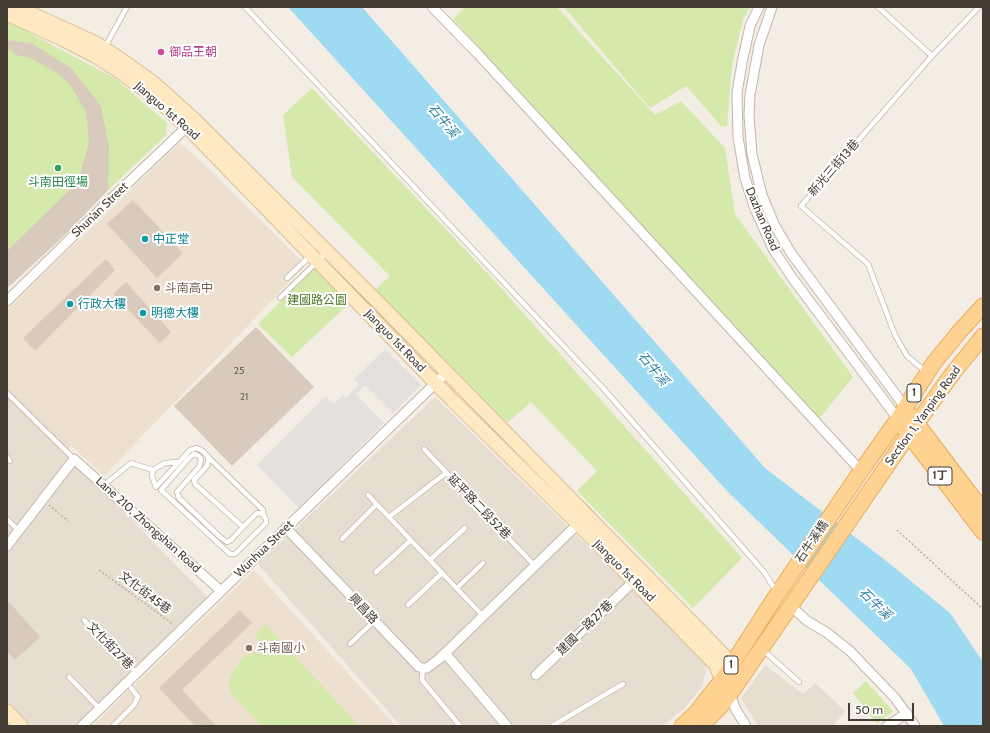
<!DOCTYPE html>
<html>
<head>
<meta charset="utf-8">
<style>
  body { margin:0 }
  #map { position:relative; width:990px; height:733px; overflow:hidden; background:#f3ede4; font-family:Cabin,sans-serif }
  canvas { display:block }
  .frame { position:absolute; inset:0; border:8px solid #453c34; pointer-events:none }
  .scale { position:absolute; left:848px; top:703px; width:66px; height:18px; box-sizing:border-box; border:2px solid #453c34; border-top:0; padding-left:5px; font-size:12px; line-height:14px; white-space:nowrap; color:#453c34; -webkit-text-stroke:3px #fff; paint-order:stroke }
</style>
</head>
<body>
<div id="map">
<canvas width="990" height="733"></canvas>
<div class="frame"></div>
<div class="scale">50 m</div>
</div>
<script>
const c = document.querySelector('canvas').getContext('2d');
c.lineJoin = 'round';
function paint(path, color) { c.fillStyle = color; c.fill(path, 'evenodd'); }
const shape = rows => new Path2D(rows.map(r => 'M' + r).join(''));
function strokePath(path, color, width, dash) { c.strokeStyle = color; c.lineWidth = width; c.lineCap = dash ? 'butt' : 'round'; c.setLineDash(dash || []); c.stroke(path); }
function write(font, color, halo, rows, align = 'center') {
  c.font = font + ' Cabin,"Noto Sans TC",sans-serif'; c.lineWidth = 4; c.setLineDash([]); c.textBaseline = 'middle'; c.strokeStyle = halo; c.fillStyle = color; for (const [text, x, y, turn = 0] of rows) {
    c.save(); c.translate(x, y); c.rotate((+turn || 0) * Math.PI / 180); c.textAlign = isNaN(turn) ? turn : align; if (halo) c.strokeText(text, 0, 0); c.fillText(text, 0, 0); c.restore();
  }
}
paint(shape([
  [7,347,80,426,67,453,208,598,76,726,7,726],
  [435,397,707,662,703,685,685,708,662,726,401,726,258,564],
  [765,665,803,694,815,683,845,711,834,725,835,726,758,726,741,698]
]), '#e7ded2');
paint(shape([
  [179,143,190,151,306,265,104,476,7,386,7,310],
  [254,570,396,726,92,726]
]), '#ede0ce');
paint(shape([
  [465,7,557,7,655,115,681,101,725,148,735,214,853,377,819,419,453,19],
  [564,7,750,7,743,20,732,65,727,126,721,126,686,86,650,108],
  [7,21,116,79,167,123,166,135,97,201,69,231,7,288],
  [312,88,492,278,742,558,693,608,577,491,597,471,531,402,507,423,375,290,390,276,292,177,283,115],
  [316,266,353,300,292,357,258,324],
  [265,624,359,726,262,726,232,695,229,688,230,678,234,670,243,658,250,654,258,651,269,651,255,635],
  [866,681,893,711,877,724,853,693]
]), '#d5e9ab');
paint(shape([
  [385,349,421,385,393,413,365,385,356,394,384,423,299,508,257,465,326,396,334,404,343,395,346,398,359,384,354,379]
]), '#e3e0dd');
paint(shape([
  [288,7,362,7,765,468,885,560,950,613,983,662,983,726,944,726,911,669,727,491]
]), '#9edaf2');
paint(shape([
  [7,40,31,43,71,68,101,106,109,147,108,190,69,231,13,283,7,287,7,251,78,182,89,142,86,112,71,86,60,75,31,58,16,55,11,50,7,50],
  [133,200,183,253,157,278,107,224],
  [106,259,115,270,35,351,23,338],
  [126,282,171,332,160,343,113,294],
  [256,327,314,387,232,466,174,406],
  [7,600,40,637,15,660,7,651],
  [240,610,252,623,182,690,216,726,195,726,159,688]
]), '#d8cabc');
const lane = shape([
  [245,7,603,388,764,572,776,591],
  [878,7,932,56],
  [105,47,127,7],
  [287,278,310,256],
  [280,298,327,252],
  [926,372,907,356,895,335,868,264,801,206,932,56,979,7],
  [7,393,74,459],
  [424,449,535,566],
  [7,457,10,461],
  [209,458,263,510,263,514],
  [179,462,165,463,153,470,152,476,156,487,179,462,190,450,197,448,203,451,209,458,207,466,194,480,195,484,243,527,257,513,263,514,266,519,266,523,235,554,230,554,161,490,189,458,194,454,197,455,200,457,201,460,199,467,177,492,179,498,220,537,227,542,231,540,243,527],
  [104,485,131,463,153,470],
  [368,495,482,615],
  [389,517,446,473],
  [7,519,19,531],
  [342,539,377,504],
  [430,560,465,528],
  [376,572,411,540],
  [457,588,483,563],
  [408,605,442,573],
  [84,620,136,673],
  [350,644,374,621],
  [763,650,799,682],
  [423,668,422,680,460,726],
  [69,677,100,709],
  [113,726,134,705,138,697,131,688],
  [552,726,623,684]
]);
const street = shape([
  [432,7,477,53,861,471],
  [759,7,750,26,742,63,737,93,738,137,745,178,755,209,773,249,793,279,898,419],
  [772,7,759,45,750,95,749,115,752,154,762,195,775,226,791,253,905,407],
  [7,301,112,198,191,123],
  [286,528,419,667,423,668,427,668,439,659,581,521],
  [7,546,74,459,221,591],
  [791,606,807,621,826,632,850,651,895,698,915,726],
  [445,653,507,726],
  [536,675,634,581],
  [730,691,730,694,736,710,746,726],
  [82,726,446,373],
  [887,726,907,713]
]);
const secondary = shape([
  [17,7,96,43,122,60,154,83,194,119,370,294,722,653,730,665],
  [7,14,64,40,95,56,120,72,154,97,187,127,452,400,578,524,715,664,722,680,726,688],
  [7,711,21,726]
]);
const primary = shape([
  [911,416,983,511],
  [904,428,983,532],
  [682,726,696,713,722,680,774,599,861,471,898,419,933,364,959,332,983,306],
  [701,726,721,706,730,694,909,434,953,373,983,336]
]);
strokePath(lane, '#c2b6aa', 6);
strokePath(street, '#c2b6aa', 11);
strokePath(secondary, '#d8be94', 15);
strokePath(primary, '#e7ad5e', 17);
strokePath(shape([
  [49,505,68,521],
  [897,530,983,609],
  [99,570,173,624]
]), '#c1ad98', 1.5, [2, 2]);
strokePath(lane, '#fff', 4.5);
strokePath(street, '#fff', 9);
strokePath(secondary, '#ffe9c2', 13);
strokePath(primary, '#ffd291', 15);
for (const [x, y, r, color] of [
  [161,52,4,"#d1479c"],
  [58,168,4,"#2e9e5b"],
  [145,239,4,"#0f9aa8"],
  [157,288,4,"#8d6e63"],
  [70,304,4,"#0f9aa8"],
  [143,313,4,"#0f9aa8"],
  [249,648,4,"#8d6e63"]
]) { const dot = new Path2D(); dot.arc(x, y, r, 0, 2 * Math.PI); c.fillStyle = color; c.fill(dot); strokePath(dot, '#fff', 1.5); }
write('10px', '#6a6056', null, [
  ["25",239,371],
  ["21",244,397]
]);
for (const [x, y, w] of [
  [914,393,14],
  [940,476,24],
  [731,665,14]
]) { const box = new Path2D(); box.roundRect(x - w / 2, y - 9, w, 18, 3); c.fillStyle = '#fff'; c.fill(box); strokePath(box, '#453c34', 1); }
write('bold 11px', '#453c34', null, [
  ["1",914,393],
  ["1丁",940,476],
  ["1",731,665]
]);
write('12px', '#b23c85', '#fff', [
  ["御品王朝",169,52]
], 'left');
write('12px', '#453c34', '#fff', [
  ["Jianguo 1st Road",167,111,41],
  ["新光三街13巷",834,168,-49],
  ["Shun’an Street",100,210,-44],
  ["Dazhan Road",762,219,67],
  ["Jianguo 1st Road",395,341,46],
  ["Section 1, Yanping Road",923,416,-54],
  ["延平路二段52巷",479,507,46],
  ["Lane 210, Zhongshan Road",148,525,42],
  ["石牛溪橋",812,542,-56],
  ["Wunhua Street",264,549,-44],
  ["Jianguo 1st Road",624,571,45],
  ["文化街45巷",145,593,37],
  ["興昌路",363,609,47],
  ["建國一路27巷",585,628,-44],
  ["文化街27巷",110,646,46]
]);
write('12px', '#27864d', '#fff', [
  ["斗南田徑場",58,182]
]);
write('12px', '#0d838f', '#fff', [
  ["中正堂",153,239],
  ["行政大樓",78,304],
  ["明德大樓",151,313]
], 'left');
write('12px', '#785e54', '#fff', [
  ["斗南高中",165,288],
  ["斗南國小",257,648]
], 'left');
write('12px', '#4f7926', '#fff', [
  ["建國路公園",317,300]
]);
write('italic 13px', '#287fa4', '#fff', [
  ["石牛溪",443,121,50],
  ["石牛溪",653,369,50],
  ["石牛溪",875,604,44]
]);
</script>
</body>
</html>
